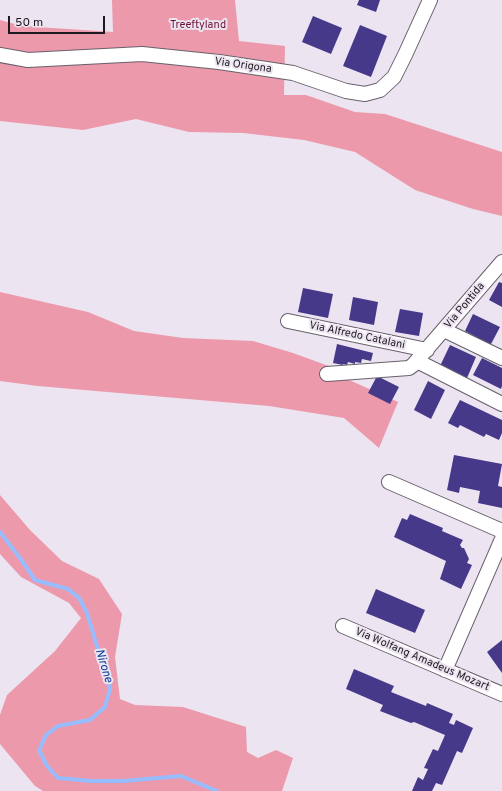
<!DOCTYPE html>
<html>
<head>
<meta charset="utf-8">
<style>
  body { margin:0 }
  #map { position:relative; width:502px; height:791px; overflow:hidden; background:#ece4f1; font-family:Overpass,sans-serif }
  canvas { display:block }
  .scale { position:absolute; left:8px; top:16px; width:97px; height:18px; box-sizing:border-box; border:2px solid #1d1a1f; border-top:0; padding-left:5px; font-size:12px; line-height:14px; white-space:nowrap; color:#1d1a1f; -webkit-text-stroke:3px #ece4f1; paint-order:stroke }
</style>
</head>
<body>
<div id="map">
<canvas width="502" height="791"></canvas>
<div class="scale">50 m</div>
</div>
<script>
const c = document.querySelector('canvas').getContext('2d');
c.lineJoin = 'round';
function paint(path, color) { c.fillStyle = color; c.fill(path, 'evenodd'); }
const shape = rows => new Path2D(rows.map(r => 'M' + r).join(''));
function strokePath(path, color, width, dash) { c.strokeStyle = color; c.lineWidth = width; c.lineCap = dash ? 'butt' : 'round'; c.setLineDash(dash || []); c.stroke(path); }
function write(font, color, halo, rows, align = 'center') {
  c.font = font + ' Overpass,sans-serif'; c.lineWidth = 4; c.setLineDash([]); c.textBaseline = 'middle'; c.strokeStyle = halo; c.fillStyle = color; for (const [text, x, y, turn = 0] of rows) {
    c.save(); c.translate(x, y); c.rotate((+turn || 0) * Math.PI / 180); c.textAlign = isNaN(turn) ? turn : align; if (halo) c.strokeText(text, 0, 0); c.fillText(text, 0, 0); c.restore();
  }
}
paint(shape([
  [112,0,235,0,239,41,285,46,284,95,306,95,355,112,385,114,502,152,502,216,473,209,415,190,355,152,304,140,243,133,189,132,136,119,83,130,0,121,0,20,22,26,113,32],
  [0,292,88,312,134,331,183,338,253,341,293,353,348,373,347,379,398,402,379,448,344,418,269,406,38,386,0,381],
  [0,495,30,530,62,561,99,579,122,614,115,657,120,699,135,705,183,707,246,727,247,752,258,758,276,750,293,758,282,791,43,791,35,786,0,744,0,715,7,695,55,651,81,618,69,603,21,577,0,554]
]), '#ed99ac');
strokePath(shape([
  [0,532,20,558,35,580,68,589,79,598,87,613,110,689,105,707,90,720,58,726,46,735,39,750,47,766,58,778,91,781,123,781,181,776,217,791]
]), '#97bdff', 4);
paint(shape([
  [359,0,380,0,376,12,357,5],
  [313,16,342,28,331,54,302,42],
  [360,25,387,36,371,77,343,66],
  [499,282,502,283,502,307,489,300],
  [303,288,333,294,328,318,298,312],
  [353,297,378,302,374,325,349,320],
  [400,309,423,313,419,336,395,332],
  [473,314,500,327,490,346,477,340,478,338,465,331],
  [337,344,373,353,371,361,362,359,361,363,355,362,355,364,348,362,347,365,343,364,343,365,333,363],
  [450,345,476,357,467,378,440,366],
  [482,358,502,368,502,386,501,389,473,375],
  [377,376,399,387,390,404,368,393],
  [428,381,445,390,431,419,414,410],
  [460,400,502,420,502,433,499,440,486,434,484,437,460,425,458,428,448,423],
  [454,455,502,464,498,486,502,487,502,508,478,503,480,491,460,487,459,493,447,490],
  [410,514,443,528,442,531,463,540,460,545,462,548,464,548,469,559,467,563,472,565,461,589,440,579,446,561,394,537,402,518,407,520],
  [376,589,425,610,415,633,366,613],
  [502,640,502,673,487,652],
  [354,669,394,686,391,692,426,706,427,703,453,714,449,723,454,725,456,720,473,728,462,753,457,751,442,785,436,783,432,791,412,791,418,777,423,780,428,769,424,768,433,749,438,751,445,735,414,722,411,723,380,711,383,705,346,689]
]), '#47398a');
const minor = shape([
  [0,55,28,60,142,54,219,62,293,73,346,91,365,94,380,90,394,77,405,55,430,0],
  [288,321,427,350],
  [444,330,502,358],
  [417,361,502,404],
  [327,374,409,368,413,365,502,262],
  [389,482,502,531],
  [343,626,502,694],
  [445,670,502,539]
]);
strokePath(minor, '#68616c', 16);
strokePath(minor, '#fff', 14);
write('11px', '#6e1133', '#ece4f1', [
  ["Treeftyland",198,26]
]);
write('11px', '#1d1a1f', '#ece4f1', [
  ["Via Origona",243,66,8],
  ["Via Pontida",465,306,-50],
  ["Via Alfredo Catalani",357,336,12],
  ["Via Wolfang Amadeus Mozart",422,660,23]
]);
write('italic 12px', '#0b3f9a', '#ece4f1', [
  ["Nirone",103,666,73]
]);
</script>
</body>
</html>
